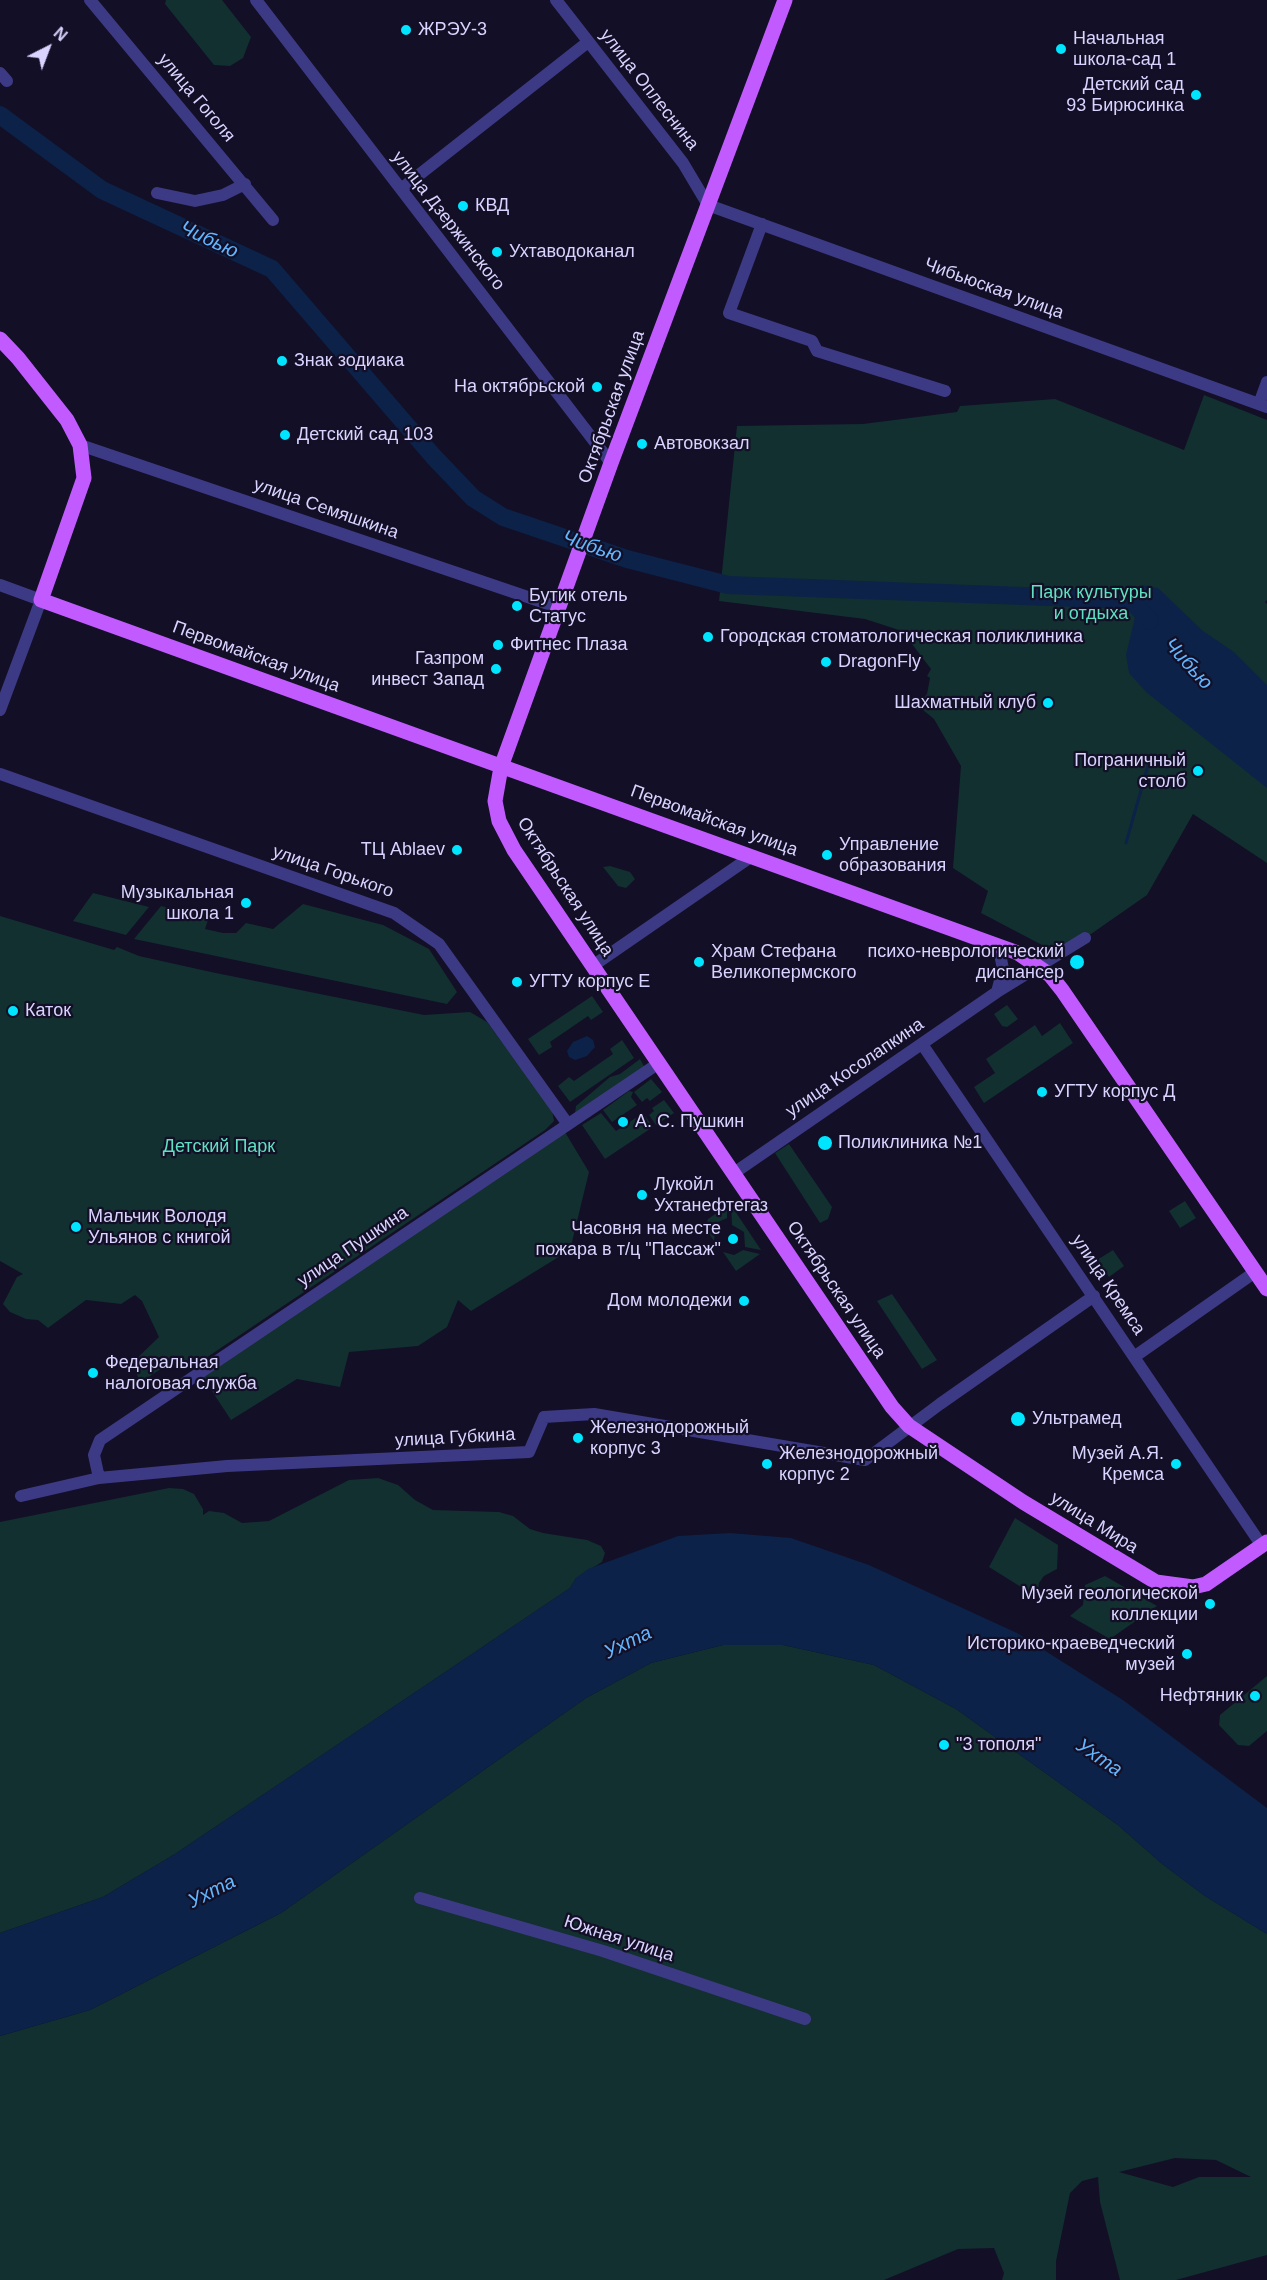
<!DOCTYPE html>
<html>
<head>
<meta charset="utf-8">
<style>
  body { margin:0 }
  #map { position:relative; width:1267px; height:2280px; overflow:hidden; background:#130f26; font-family:Helvetica,sans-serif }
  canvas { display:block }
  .north { position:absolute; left:18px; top:18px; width:60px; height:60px; -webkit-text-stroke:4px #130f26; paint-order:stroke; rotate:42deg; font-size:16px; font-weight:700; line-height:24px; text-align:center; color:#d9d4ff }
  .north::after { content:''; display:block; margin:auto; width:21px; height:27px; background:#d9d4ff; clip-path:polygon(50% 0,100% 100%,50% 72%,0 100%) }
</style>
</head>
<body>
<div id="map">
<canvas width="1267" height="2280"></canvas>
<div class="north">N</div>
</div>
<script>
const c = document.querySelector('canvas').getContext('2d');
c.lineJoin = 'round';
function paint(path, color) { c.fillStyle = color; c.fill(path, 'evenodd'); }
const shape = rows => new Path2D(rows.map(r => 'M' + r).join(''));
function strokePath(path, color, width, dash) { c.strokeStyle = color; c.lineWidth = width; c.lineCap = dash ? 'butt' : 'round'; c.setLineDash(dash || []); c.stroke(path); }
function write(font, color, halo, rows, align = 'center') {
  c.font = font + ' Helvetica,sans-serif'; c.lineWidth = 4.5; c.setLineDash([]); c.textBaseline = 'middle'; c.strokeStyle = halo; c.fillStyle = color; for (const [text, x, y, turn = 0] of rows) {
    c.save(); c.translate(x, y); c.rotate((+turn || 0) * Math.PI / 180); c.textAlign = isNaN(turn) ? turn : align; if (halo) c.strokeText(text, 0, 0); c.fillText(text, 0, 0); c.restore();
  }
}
paint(shape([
  [166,0,222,0,251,37,243,58,230,66,214,65,165,4],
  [1204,395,1267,420,1267,600,1265,602,1267,604,1267,863,1193,814,1147,895,1091,934,1058,949,1044,946,981,913,988,891,953,868,961,766,934,719,917,705,927,694,930,678,927,676,931,669,902,631,865,619,719,601,737,426,863,424,957,412,960,406,1055,399,1184,450],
  [610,866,630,872,635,879,626,888,618,886,603,867],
  [93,893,149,907,126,935,73,921],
  [303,904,383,925,429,949,457,992,447,1004,134,939,161,906,209,917,205,929,223,933,236,933,246,923,273,929],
  [0,916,114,950,117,947,139,956,211,972,424,1015,470,1012,487,1022,552,1110,554,1121,545,1130,191,1368,183,1369,173,1361,141,1382,131,1364,159,1337,142,1301,135,1295,121,1304,86,1300,48,1328,38,1320,26,1319,10,1312,3,1304,17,1277,23,1274,0,1261],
  [592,996,603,1012,591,1020,588,1016,550,1042,552,1047,539,1055,528,1039],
  [1007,1005,1018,1019,1007,1027,1002,1026,994,1014],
  [1060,1023,1073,1043,984,1103,974,1087,995,1073,986,1059,1035,1025,1042,1036],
  [622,1040,634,1058,570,1102,558,1086,569,1077,574,1081,613,1054,610,1049],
  [640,1059,645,1068,575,1113,576,1106,610,1077,620,1074],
  [651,1079,662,1092,650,1101,647,1098,642,1102,634,1092],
  [629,1091,633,1092,631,1097,637,1105,612,1122,603,1110],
  [664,1100,674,1113,656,1125,649,1115,654,1111,652,1108],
  [601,1113,616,1131,643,1113,653,1127,605,1159,582,1125],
  [565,1132,589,1172,570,1250,471,1311,458,1300,447,1327,418,1346,349,1352,340,1387,297,1379,231,1420,202,1376],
  [789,1144,832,1207,828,1219,820,1223,775,1153],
  [1185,1201,1196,1218,1180,1228,1169,1211],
  [731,1205,761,1250,745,1247,744,1232,732,1225],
  [727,1206,727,1218,716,1223,714,1241,705,1228,708,1219],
  [743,1250,760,1254,736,1271,723,1252,734,1255],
  [1113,1250,1124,1266,1109,1277,1097,1260],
  [892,1294,937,1360,922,1369,877,1301],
  [378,1478,398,1485,415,1500,433,1510,499,1512,513,1516,530,1529,543,1533,587,1540,601,1546,605,1553,602,1562,576,1578,570,1588,175,1854,103,1897,0,1933,0,1522,169,1488,183,1489,194,1494,203,1509,203,1515,209,1511,224,1513,242,1523,269,1521,349,1480],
  [1015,1518,1058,1545,1057,1569,1044,1576,1039,1583,1037,1597,989,1567],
  [1105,1576,1157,1606,1110,1639,1070,1616,1083,1605,1085,1585],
  [723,1645,783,1645,874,1665,956,1709,1118,1825,1161,1863,1205,1896,1267,1934,1267,2255,1176,2280,1120,2280,1100,2202,1098,2177,1082,2181,1070,2193,1056,2261,1056,2280,1002,2280,1004,2273,994,2248,958,2249,884,2280,0,2280,0,2036,90,2010,281,1913,586,1698,651,1663],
  [1175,2158,1216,2160,1251,2177,1199,2177,1173,2187,1119,2172],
  [1267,1676,1267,1731,1249,1746,1238,1745,1219,1725,1220,1715]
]), '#12302f');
paint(shape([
  [1142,585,1158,588,1203,631,1234,652,1267,685,1267,788,1146,692,1129,673,1126,655,1136,613,1131,610],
  [587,1036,593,1040,595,1047,587,1056,575,1060,569,1057,567,1051,573,1042],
  [730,1533,791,1538,869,1565,1017,1633,1123,1700,1267,1808,1267,1934,1205,1896,1161,1863,1118,1825,956,1709,874,1665,783,1645,723,1645,651,1663,586,1698,281,1913,90,2010,0,2036,0,1933,103,1897,175,1854,570,1588,576,1578,588,1569,678,1536]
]), '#0c2248');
strokePath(shape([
  [1126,843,1149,762,1155,756]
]), '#0c2248', 3);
strokePath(shape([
  [0,115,102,190,272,269,433,456,473,498,503,517,627,559,728,585,1131,600,1150,621]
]), '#0c2248', 18);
strokePath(shape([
  [90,0,273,220],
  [256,0,611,463],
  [556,0,683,163,708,205,1267,407],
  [0,73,7,81],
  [401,189,588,42],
  [157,193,195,201,223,195,245,184],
  [762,224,729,313,812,341,817,351,945,391],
  [1259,404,1267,382],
  [80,445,560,608],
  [0,585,41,600,0,710],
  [0,774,394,913,439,944,567,1123],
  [991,943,1000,954,1003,969,997,992],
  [594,965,752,856],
  [922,1044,1262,1546],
  [734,1173,997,992,1085,938],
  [1134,1357,1255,1272],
  [99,1478,94,1455,100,1440,659,1063],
  [21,1496,99,1478,227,1466,529,1452,544,1417,594,1414,865,1460,940,1404,1094,1296],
  [420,1898,603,1951,805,2019]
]), '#3d3a85', 12);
strokePath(shape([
  [785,0,611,463,501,767,495,801,499,821,514,850,892,1407,909,1426,1023,1502,1156,1582,1193,1587,1206,1584,1267,1542],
  [0,339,18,358,67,420,80,445,84,478,41,600,1018,953,1050,975,1062,990,1267,1289]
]), '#c25bff', 15);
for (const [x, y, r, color] of [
  [406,30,6,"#00e5ff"],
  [1061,49,6,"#00e5ff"],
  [1196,95,6,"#00e5ff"],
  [463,206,6,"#00e5ff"],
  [497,252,6,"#00e5ff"],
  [282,361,6,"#00e5ff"],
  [597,387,6,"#00e5ff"],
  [285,435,6,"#00e5ff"],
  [642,444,6,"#00e5ff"],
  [517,606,6,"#00e5ff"],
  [708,637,6,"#00e5ff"],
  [498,645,6,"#00e5ff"],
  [826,662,6,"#00e5ff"],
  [496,669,6,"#00e5ff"],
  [1048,703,6,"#00e5ff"],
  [1198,771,6,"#00e5ff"],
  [457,850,6,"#00e5ff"],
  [827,855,6,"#00e5ff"],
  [246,903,6,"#00e5ff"],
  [699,962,6,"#00e5ff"],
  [1077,962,8,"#00e5ff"],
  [517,982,6,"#00e5ff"],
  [13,1011,6,"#00e5ff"],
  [1042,1092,6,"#00e5ff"],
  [623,1122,6,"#00e5ff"],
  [825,1143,8,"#00e5ff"],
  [642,1195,6,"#00e5ff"],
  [76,1227,6,"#00e5ff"],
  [733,1239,6,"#00e5ff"],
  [744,1301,6,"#00e5ff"],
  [93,1373,6,"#00e5ff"],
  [1018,1419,8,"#00e5ff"],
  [578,1438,6,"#00e5ff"],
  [767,1464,6,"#00e5ff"],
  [1176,1464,6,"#00e5ff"],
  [1210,1604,6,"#00e5ff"],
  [1187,1654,6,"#00e5ff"],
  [1255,1696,6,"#00e5ff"],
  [944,1745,6,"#00e5ff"]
]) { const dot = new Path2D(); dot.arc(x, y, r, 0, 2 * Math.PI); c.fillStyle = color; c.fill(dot); strokePath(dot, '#130f26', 2); }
write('18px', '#d9d4ff', '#130f26', [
  ["ЖРЭУ-3",418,30],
  ["Начальная",1073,39],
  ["школа-сад 1",1073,60],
  ["Детский сад",1184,85,"right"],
  ["93 Бирюсинка",1184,106,"right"],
  ["КВД",475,206],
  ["Ухтаводоканал",509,252],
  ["Знак зодиака",294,361],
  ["На октябрьской",585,387,"right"],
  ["Детский сад 103",297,435],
  ["Автовокзал",654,444],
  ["Бутик отель",529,596],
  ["Статус",529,617],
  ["Городская стоматологическая поликлиника",720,637],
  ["Фитнес Плаза",510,645],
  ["Газпром",484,659,"right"],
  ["инвест Запад",484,680,"right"],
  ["DragonFly",838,662],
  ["Шахматный клуб",1036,703,"right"],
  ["Пограничный",1186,761,"right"],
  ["столб",1186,782,"right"],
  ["Управление",839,845],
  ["образования",839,866],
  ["ТЦ Ablaev",445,850,"right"],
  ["Музыкальная",234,893,"right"],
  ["школа 1",234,914,"right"],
  ["Храм Стефана",711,952],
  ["Великопермского",711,973],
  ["психо-неврологический",1064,952,"right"],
  ["диспансер",1064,973,"right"],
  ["УГТУ корпус Е",529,982],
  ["Каток",25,1011],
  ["УГТУ корпус Д",1054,1092],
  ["А. С. Пушкин",635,1122],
  ["Поликлиника №1",838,1143],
  ["Лукойл",654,1185],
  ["Ухтанефтегаз",654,1206],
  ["Мальчик Володя",88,1217],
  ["Ульянов с книгой",88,1238],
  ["Часовня на месте",721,1229,"right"],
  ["пожара в т/ц \"Пассаж\"",721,1250,"right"],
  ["Дом молодежи",732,1301,"right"],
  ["Федеральная",105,1363],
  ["налоговая служба",105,1384],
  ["Ультрамед",1032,1419],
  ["Железнодорожный",590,1428],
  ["корпус 3",590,1449],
  ["Железнодорожный",779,1454],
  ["корпус 2",779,1475],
  ["Музей А.Я.",1164,1454,"right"],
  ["Кремса",1164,1475,"right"],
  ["Музей геологической",1198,1594,"right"],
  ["коллекции",1198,1615,"right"],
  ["Историко-краеведческий",1175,1644,"right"],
  ["музей",1175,1665,"right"],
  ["Нефтяник",1243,1696,"right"],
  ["\"3 тополя\"",956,1745]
], 'left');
write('18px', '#d9d4ff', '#130f26', [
  ["улица Оплеснина",649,90,52],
  ["улица Гоголя",196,98,50],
  ["улица Дзержинского",448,221,52],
  ["Чибьюская улица",994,289,20],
  ["Октябрьская улица",612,407,-70],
  ["улица Семяшкина",326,509,19],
  ["Первомайская улица",256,657,20],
  ["Первомайская улица",714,821,20],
  ["улица Горького",333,872,19],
  ["Октябрьская улица",565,887,57],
  ["улица Косолапкина",855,1068,-34],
  ["улица Пушкина",353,1247,-34],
  ["улица Кремса",1108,1285,56],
  ["Октябрьская улица",836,1290,56],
  ["улица Губкина",455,1438,-3],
  ["улица Мира",1094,1523,32],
  ["Южная улица",619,1939,18]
]);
write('18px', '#5fe0c0', '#130f26', [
  ["Парк культуры",1091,593],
  ["и отдыха",1091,614],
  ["Детский Парк",219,1147]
]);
write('italic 20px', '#62b6ff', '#130f26', [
  ["Чибью",209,240,25],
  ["Чибью",592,547,19],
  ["Чибью",1188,664,48],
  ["Ухта",628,1643,-26],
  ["Ухта",1099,1758,34],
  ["Ухта",212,1892,-27]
]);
</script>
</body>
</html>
